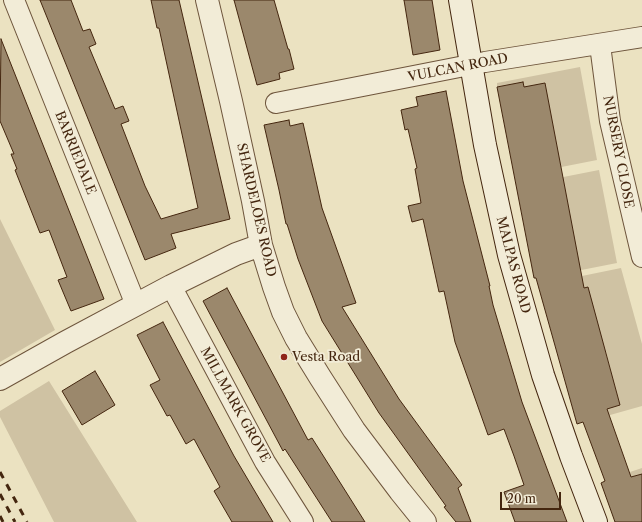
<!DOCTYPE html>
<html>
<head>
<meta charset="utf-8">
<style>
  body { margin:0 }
  #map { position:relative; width:642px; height:522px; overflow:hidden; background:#ebe2c1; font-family:"Libre Caslon Text",serif }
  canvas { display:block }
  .scale { position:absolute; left:500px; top:492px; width:61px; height:18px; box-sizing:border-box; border:2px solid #44260f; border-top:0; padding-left:5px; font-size:12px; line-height:14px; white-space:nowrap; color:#44260f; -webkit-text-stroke:3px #f2ecd7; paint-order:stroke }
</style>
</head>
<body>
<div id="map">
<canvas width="642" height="522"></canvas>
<div class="scale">20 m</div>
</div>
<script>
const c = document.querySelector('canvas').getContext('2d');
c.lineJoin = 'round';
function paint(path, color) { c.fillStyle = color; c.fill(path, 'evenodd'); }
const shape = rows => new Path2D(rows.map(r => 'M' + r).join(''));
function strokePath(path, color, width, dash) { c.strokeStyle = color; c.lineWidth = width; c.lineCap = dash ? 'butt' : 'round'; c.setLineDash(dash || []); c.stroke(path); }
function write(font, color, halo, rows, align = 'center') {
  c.font = font + ' "Libre Caslon Text",serif'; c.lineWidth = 3.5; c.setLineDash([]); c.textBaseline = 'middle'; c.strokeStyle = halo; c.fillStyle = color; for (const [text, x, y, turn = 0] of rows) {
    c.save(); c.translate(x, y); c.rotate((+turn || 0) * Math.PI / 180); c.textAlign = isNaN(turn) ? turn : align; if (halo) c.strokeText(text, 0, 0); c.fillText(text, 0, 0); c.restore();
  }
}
paint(shape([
  [580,67,597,160,541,171,523,83,497,87,497,83],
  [599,170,617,263,561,274,543,181],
  [0,219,55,330,0,362],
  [621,268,642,344,642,406,603,417,601,410,620,405,614,383,595,388,611,371,606,352,586,357,588,287,568,292,566,283,539,290,538,285],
  [49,381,137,522,54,522,0,417,0,411],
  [642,468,642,474,629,478,627,473]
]), '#cfc2a3');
const building = shape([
  [40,0,71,0,83,31,90,29,96,44,89,47,115,109,123,106,129,121,121,124,145,186,161,219,198,208,159,28,157,28,151,0,179,0,230,219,171,234,176,248,145,260,40,0],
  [234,0,274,0,288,49,289,49,294,69,279,73,280,79,257,85,234,0],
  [404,0,432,0,440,50,413,55,404,0],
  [1,39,104,299,71,311,58,280,67,277,49,230,40,233,15,170,17,169,11,154,14,154,0,121,1,39],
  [523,82,524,87,545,83,584,288,588,287,620,405,607,409,631,477,642,474,642,522,615,522,601,483,605,481,583,422,577,424,536,278,534,278,497,87,523,82],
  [446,91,463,181,490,286,489,286,493,305,522,402,567,522,515,522,504,492,524,485,514,456,504,429,488,435,455,342,444,291,439,292,423,219,412,222,408,206,421,203,415,169,417,168,408,129,405,130,401,110,418,106,416,97,446,91],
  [289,120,290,126,303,123,322,208,356,303,342,307,399,399,462,485,458,488,471,522,456,522,444,507,446,506,379,413,322,321,298,259,287,224,286,224,279,190,264,125,289,120],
  [227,288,308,440,312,438,365,522,332,522,285,449,283,451,203,301,227,288],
  [163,322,234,456,273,522,232,522,214,491,220,487,194,439,186,444,170,415,167,416,150,385,160,380,137,335,163,322],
  [95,371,115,405,82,425,62,391,95,371]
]);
paint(building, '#9b886c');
strokePath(building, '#44260f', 1);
const minor = shape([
  [14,0,136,305],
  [600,45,610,121,642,257],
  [276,103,485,62,642,37],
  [171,286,265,462,303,522]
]);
const tertiary = shape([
  [207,0,231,101,253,201,261,245,274,287,283,312,296,338,320,377,354,430,400,491,425,522],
  [0,379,66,342,171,286,236,254,261,245]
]);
const secondary = shape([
  [460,0,485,145,509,255,543,375,571,456,596,522]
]);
strokePath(minor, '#6e553c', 22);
strokePath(tertiary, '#6e553c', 24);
strokePath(secondary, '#44260f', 24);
strokePath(minor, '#f2ecd7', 20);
strokePath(tertiary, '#f2ecd7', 22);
strokePath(secondary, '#f2ecd7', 22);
strokePath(shape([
  [0,472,27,522],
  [0,494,15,522],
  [0,516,3,522]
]), '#44260f', 3, [7, 7]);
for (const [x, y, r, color] of [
  [284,357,4,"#8f2418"]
]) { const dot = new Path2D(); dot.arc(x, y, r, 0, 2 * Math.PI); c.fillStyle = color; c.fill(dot); strokePath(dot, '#f2ecd7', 1.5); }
write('13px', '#44260f', '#f2ecd7', [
  ["VULCAN ROAD",458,68,-11],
  ["NURSERY CLOSE",618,152,79],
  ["BARRIEDALE",75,153,68],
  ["SHARDELOES ROAD",256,210,77],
  ["MALPAS ROAD",513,265,75],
  ["MILLMARK GROVE",235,405,61]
]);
write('13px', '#44260f', '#f2ecd7', [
  ["Vesta Road",292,357]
], 'left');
</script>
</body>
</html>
